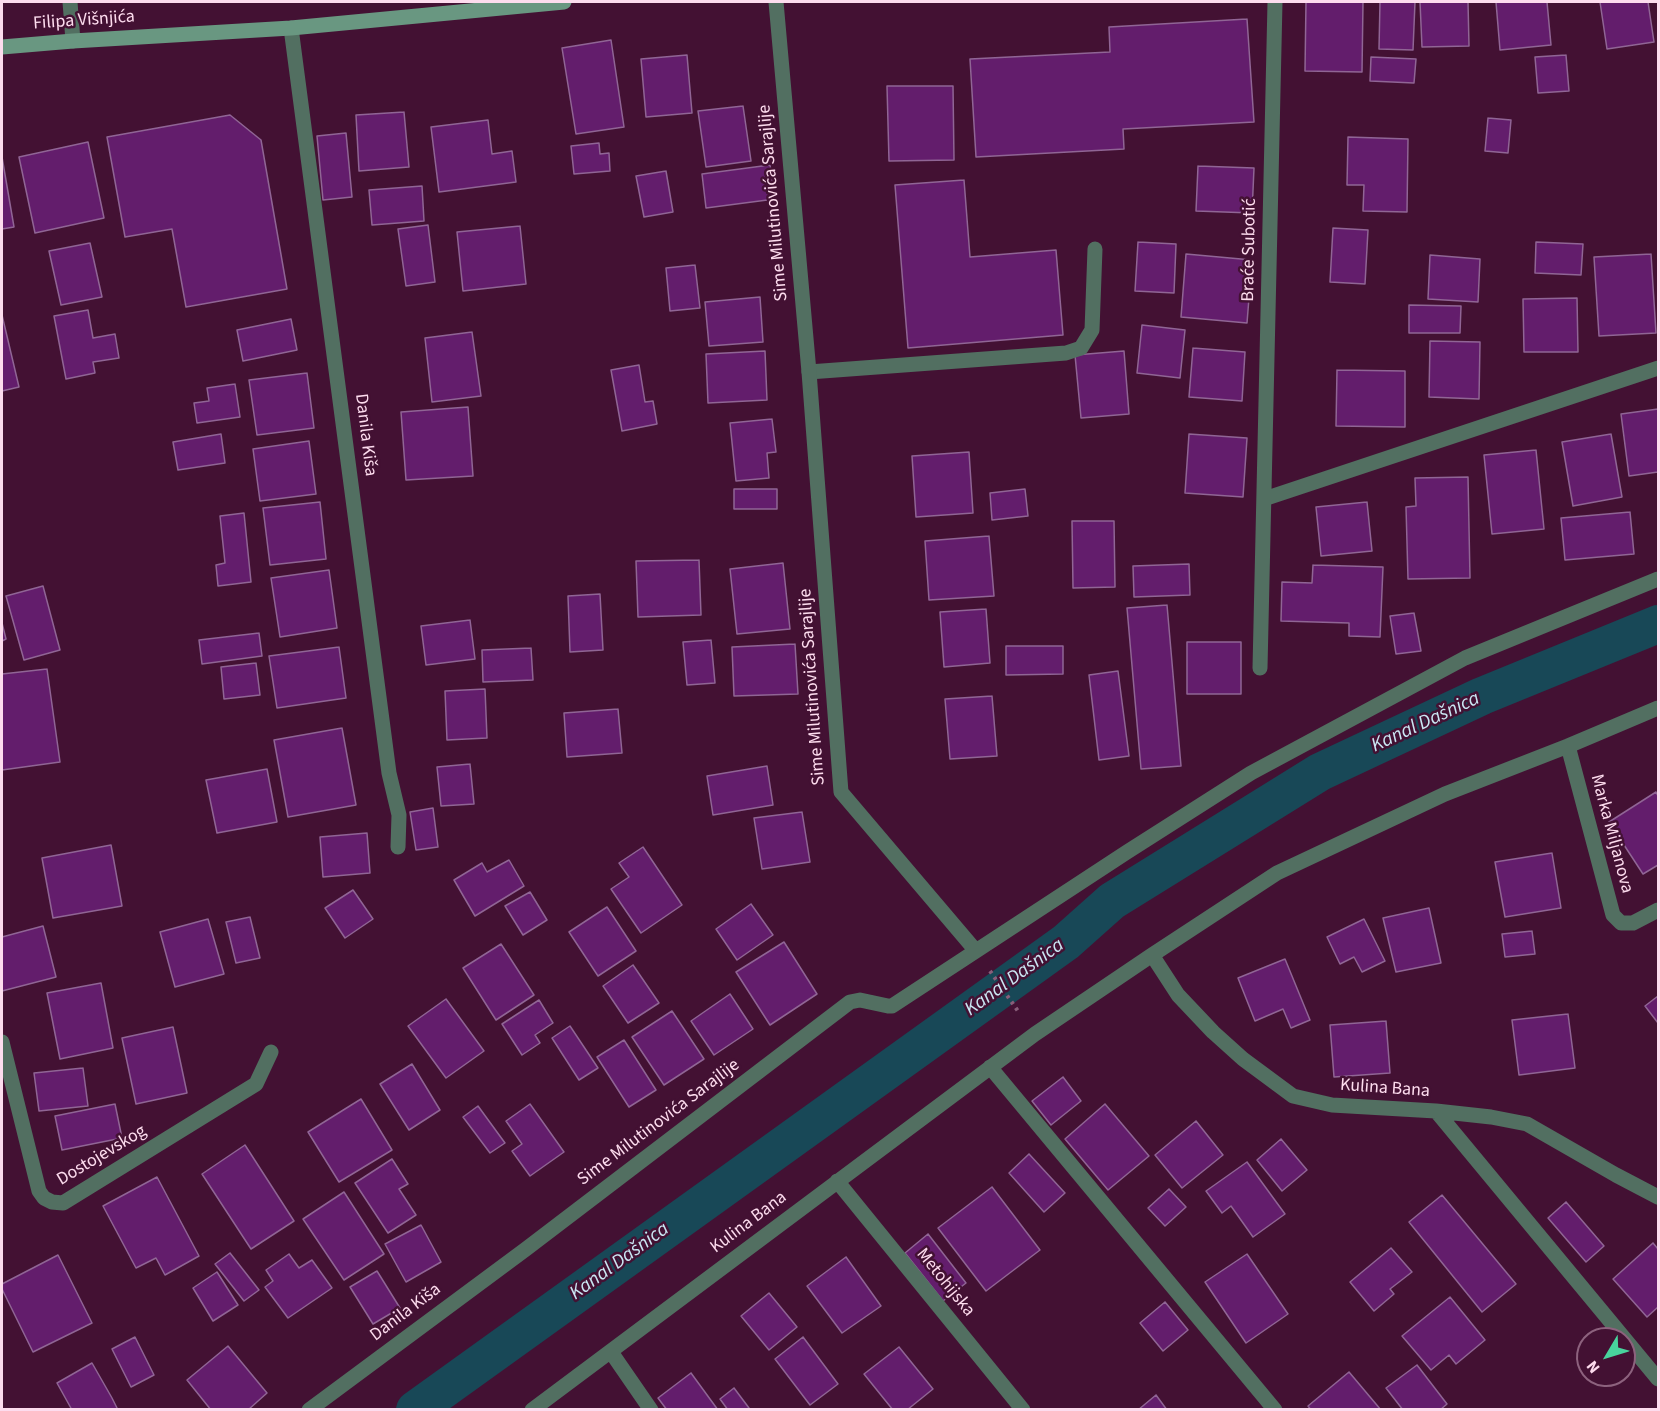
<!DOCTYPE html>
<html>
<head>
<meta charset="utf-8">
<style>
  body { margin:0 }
  #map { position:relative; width:1660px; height:1411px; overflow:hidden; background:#431133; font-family:"Source Sans 3",sans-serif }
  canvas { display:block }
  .frame { position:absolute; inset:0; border:3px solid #fddcee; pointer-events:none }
  .north { position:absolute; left:1576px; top:1327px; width:60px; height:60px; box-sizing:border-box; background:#431133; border:2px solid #8d627e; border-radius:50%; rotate:232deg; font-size:16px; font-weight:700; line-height:24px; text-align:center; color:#fddcee }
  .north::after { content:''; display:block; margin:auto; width:21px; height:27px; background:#48d49d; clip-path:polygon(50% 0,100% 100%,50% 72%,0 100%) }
</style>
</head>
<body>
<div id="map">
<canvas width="1660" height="1411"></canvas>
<div class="frame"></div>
<div class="north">N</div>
</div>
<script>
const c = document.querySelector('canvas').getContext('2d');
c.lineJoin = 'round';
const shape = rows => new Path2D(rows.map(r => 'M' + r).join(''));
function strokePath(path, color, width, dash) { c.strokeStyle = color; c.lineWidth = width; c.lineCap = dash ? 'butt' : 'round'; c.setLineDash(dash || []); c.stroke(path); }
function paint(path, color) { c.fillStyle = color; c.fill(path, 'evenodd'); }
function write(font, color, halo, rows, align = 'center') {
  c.font = font + ' "Source Sans 3",sans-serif'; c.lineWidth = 5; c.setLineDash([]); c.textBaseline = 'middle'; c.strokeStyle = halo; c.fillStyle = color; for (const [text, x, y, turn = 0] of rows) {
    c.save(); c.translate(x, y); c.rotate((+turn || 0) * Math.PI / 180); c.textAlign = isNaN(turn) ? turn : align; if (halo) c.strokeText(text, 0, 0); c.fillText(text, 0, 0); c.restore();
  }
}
strokePath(shape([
  [415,1410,1066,942,1112,901,1320,772,1482,696,1658,624]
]), '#184857', 38);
const building = shape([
  [1306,2,1363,2,1362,72,1305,71,1306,2],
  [1380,2,1415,2,1413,50,1379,49,1380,2],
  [1420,2,1468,2,1469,46,1422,47,1420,2],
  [1496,2,1547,2,1551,45,1500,50,1496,2],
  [1600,2,1648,2,1654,42,1607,49,1600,2],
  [1247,19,1254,122,1123,129,1124,149,976,157,970,59,1110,52,1109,27,1247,19],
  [611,40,624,127,576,134,562,48,611,40],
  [687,55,692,113,646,117,641,59,687,55],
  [1566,55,1569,91,1538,93,1535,57,1566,55],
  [1371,57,1416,59,1414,83,1370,81,1371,57],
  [887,86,953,86,954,160,889,161,887,86],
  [743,106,751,161,706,167,698,111,743,106],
  [404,112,409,167,359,171,356,115,404,112],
  [230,115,261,140,287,289,186,307,172,229,125,237,107,137,230,115],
  [1488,118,1511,120,1508,153,1485,151,1488,118],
  [488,120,492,154,512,151,516,182,439,192,431,127,488,120],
  [346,133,352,197,323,200,317,136,346,133],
  [1348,137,1408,139,1407,212,1363,211,1364,185,1347,185,1348,137],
  [88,142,104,218,35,233,19,157,88,142],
  [599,143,600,154,609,153,610,171,574,174,571,146,599,143],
  [2,157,14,227,2,229,2,157],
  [770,165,775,199,706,208,702,174,770,165],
  [1198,166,1254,168,1252,213,1196,211,1198,166],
  [666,171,673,212,644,217,636,176,666,171],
  [964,180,970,257,1056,250,1063,335,908,348,895,185,964,180],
  [422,186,424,221,372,225,369,190,422,186],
  [428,225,435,282,406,286,398,229,428,225],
  [520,226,526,284,463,291,457,232,520,226],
  [1333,228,1368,230,1365,284,1330,282,1333,228],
  [1138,242,1176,244,1174,293,1135,291,1138,242],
  [1536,242,1583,244,1581,275,1535,273,1536,242],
  [90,243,102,297,61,305,49,251,90,243],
  [1186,254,1252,260,1247,323,1181,317,1186,254],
  [1651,254,1656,333,1599,336,1594,257,1651,254],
  [1430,255,1480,259,1478,302,1428,299,1430,255],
  [695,265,700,308,670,311,666,268,695,265],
  [760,297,763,342,709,346,705,302,760,297],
  [1577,298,1578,352,1524,352,1523,299,1577,298],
  [1409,305,1461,306,1460,333,1409,333,1409,305],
  [88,310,93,338,115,334,119,358,93,362,95,373,66,379,54,316,88,310],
  [2,315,19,387,2,391,2,315],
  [291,319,297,350,243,361,237,330,291,319],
  [1142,325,1185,330,1180,378,1137,373,1142,325],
  [472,332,481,396,432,402,425,338,472,332],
  [1430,341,1480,342,1479,399,1429,397,1430,341],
  [1193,348,1245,352,1242,401,1189,397,1193,348],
  [765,351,767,400,708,403,706,354,765,351],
  [1124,351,1129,414,1081,418,1075,355,1124,351],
  [639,365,645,402,653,401,657,424,622,431,611,370,639,365],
  [1337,370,1405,371,1405,427,1336,426,1337,370],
  [307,373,314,428,257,435,249,380,307,373],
  [235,384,240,417,197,423,194,403,209,401,207,388,235,384],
  [468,407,473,476,406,480,401,412,468,407],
  [1658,409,1658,472,1629,476,1621,414,1658,409],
  [772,419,776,452,767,453,769,478,736,481,730,423,772,419],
  [221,434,225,463,178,470,173,442,221,434],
  [1189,434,1247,438,1243,497,1185,493,1189,434],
  [1611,434,1622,497,1573,506,1562,442,1611,434],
  [309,441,316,494,260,501,253,449,309,441],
  [1536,450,1544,529,1492,534,1484,455,1536,450],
  [969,452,973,513,916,517,912,456,969,452],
  [1468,477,1470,578,1408,579,1406,507,1416,506,1415,478,1468,477],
  [734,489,777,489,777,509,734,509,734,489],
  [1025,489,1028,516,992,520,990,493,1025,489],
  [320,502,326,559,270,565,263,508,320,502],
  [1367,502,1372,551,1321,556,1316,507,1367,502],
  [1630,512,1634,554,1565,560,1561,518,1630,512],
  [244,513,251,582,218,586,216,565,225,563,220,516,244,513],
  [1072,521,1114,521,1115,587,1073,588,1072,521],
  [989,536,994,596,929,600,925,541,989,536],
  [699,560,701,615,638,617,636,561,699,560],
  [783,563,790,629,737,634,730,569,783,563],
  [1189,564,1190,595,1134,597,1133,566,1189,564],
  [1313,565,1383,567,1380,637,1349,636,1349,623,1281,621,1282,582,1312,583,1313,565],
  [329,570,337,628,280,637,271,578,329,570],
  [43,586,60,650,24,660,6,596,43,586],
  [600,594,603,650,570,652,568,596,600,594],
  [1167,605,1181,766,1141,769,1127,608,1167,605],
  [986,609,990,663,944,667,940,612,986,609],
  [1414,613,1421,651,1396,654,1390,616,1414,613],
  [470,620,475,659,426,665,421,626,470,620],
  [2,623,6,639,2,641,2,623],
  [259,633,262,656,202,664,199,640,259,633],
  [711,640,715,683,687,685,683,642,711,640],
  [1187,642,1241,642,1241,694,1187,694,1187,642],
  [795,644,798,694,734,696,732,647,795,644],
  [1006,646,1063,646,1063,674,1006,675,1006,646],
  [339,647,346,698,277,708,269,656,339,647],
  [531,648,533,680,483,682,482,650,531,648],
  [256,663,260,695,224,699,221,667,256,663],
  [47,669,60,762,2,770,2,674,47,669],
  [1118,671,1129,756,1099,760,1089,675,1118,671],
  [485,689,487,738,447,740,445,691,485,689],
  [992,696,997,756,950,759,945,699,992,696],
  [618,709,622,753,567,757,564,713,618,709],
  [342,728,356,805,288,817,274,740,342,728],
  [470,764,474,804,441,806,437,767,470,764],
  [767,766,773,805,713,815,707,776,767,766],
  [267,769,277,822,217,833,206,780,267,769],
  [1656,792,1658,796,1658,865,1643,874,1609,822,1656,792],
  [433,808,438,847,416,850,410,812,433,808],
  [802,812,810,862,762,869,754,818,802,812],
  [367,833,370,873,323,877,320,837,367,833],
  [111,845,122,906,53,918,42,858,111,845],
  [643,847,682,905,641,933,611,889,629,877,619,863,643,847],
  [1552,853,1561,908,1505,917,1495,862,1552,853],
  [509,860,524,886,475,916,454,880,482,863,487,872,509,860],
  [353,890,373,919,345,938,325,908,353,890],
  [530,892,547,920,523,935,505,906,530,892],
  [751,904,773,935,737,960,716,929,751,904],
  [607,907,636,951,598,976,569,932,607,907],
  [1429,908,1441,963,1396,972,1383,918,1429,908],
  [250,917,260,958,236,963,226,922,250,917],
  [208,919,224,974,175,987,160,932,208,919],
  [1364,919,1385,961,1362,972,1354,957,1340,964,1327,937,1364,919],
  [43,926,56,977,2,991,2,937,43,926],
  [1532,931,1535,954,1505,957,1502,934,1532,931],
  [784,942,817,994,770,1025,736,972,784,942],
  [501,944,534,995,496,1020,463,968,501,944],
  [1285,959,1310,1020,1291,1028,1283,1009,1255,1021,1238,978,1285,959],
  [633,965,659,1003,628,1023,603,986,633,965],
  [101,983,113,1048,60,1059,47,993,101,983],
  [730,994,753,1029,714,1055,691,1021,730,994],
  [1658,996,1658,1023,1645,1006,1658,996],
  [446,999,484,1051,446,1078,408,1026,446,999],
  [539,1000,553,1023,535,1035,540,1043,522,1055,502,1024,539,1000],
  [672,1011,704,1059,664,1085,632,1037,672,1011],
  [1568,1014,1575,1068,1519,1075,1512,1020,1568,1014],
  [1386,1021,1390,1073,1334,1077,1330,1025,1386,1021],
  [570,1026,598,1068,579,1080,552,1038,570,1026],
  [173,1027,187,1093,136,1104,122,1038,173,1027],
  [624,1040,656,1090,629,1107,597,1057,624,1040],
  [412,1064,440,1110,409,1130,380,1084,412,1064],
  [83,1068,88,1106,39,1111,34,1073,83,1068],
  [1063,1077,1081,1101,1051,1125,1032,1101,1063,1077],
  [361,1099,392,1150,339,1182,308,1132,361,1099],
  [115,1104,122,1138,62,1150,55,1116,115,1104],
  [530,1104,564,1152,530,1176,512,1151,522,1144,506,1121,530,1104],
  [1105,1104,1149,1156,1108,1190,1065,1139,1105,1104],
  [478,1106,505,1143,490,1153,463,1117,478,1106],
  [1196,1121,1223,1155,1182,1188,1155,1155,1196,1121],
  [1281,1139,1307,1170,1282,1191,1257,1160,1281,1139],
  [245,1145,294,1221,251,1249,202,1174,245,1145],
  [1029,1154,1065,1193,1044,1212,1009,1173,1029,1154],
  [392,1159,408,1184,399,1189,416,1215,388,1233,355,1183,392,1159],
  [1247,1162,1285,1214,1253,1237,1231,1206,1222,1213,1206,1191,1247,1162],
  [157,1177,199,1256,165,1275,156,1258,136,1268,103,1206,157,1177],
  [992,1187,1040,1250,986,1291,938,1228,992,1187],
  [1169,1189,1186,1207,1165,1226,1148,1208,1169,1189],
  [344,1192,384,1254,344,1280,303,1219,344,1192],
  [1442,1195,1516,1284,1482,1312,1409,1222,1442,1195],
  [1566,1202,1604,1246,1586,1262,1548,1218,1566,1202],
  [421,1225,441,1262,406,1282,385,1244,421,1225],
  [928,1234,966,1283,943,1301,905,1253,928,1234],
  [1653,1243,1658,1249,1658,1307,1647,1317,1613,1279,1653,1243],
  [1391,1248,1412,1272,1390,1289,1394,1294,1374,1311,1350,1282,1391,1248],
  [230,1253,259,1290,244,1301,215,1264,230,1253],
  [289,1254,299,1268,312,1260,332,1288,288,1318,265,1287,273,1281,266,1270,289,1254],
  [1247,1254,1288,1314,1246,1343,1205,1282,1247,1254],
  [58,1255,92,1323,33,1352,2,1289,2,1284,58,1255],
  [846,1257,881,1306,842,1333,807,1286,846,1257],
  [377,1271,400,1308,373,1324,350,1287,377,1271],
  [217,1272,238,1305,213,1321,193,1288,217,1272],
  [769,1293,797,1327,769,1350,741,1316,769,1293],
  [1450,1297,1485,1340,1456,1364,1449,1355,1431,1370,1402,1336,1450,1297],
  [1165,1302,1188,1330,1163,1351,1140,1323,1165,1302],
  [135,1337,154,1375,131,1387,112,1349,135,1337],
  [803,1337,838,1384,810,1405,775,1359,803,1337],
  [228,1346,267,1393,248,1410,211,1410,187,1380,228,1346],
  [899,1347,933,1389,907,1410,893,1410,864,1374,899,1347],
  [92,1363,112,1398,118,1410,72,1410,57,1383,92,1363],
  [1417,1365,1447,1404,1440,1410,1403,1410,1386,1388,1417,1365],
  [1349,1372,1381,1410,1311,1410,1308,1406,1349,1372],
  [691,1373,718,1410,667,1410,658,1398,691,1373],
  [734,1388,749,1408,747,1410,728,1410,720,1399,734,1388],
  [1156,1395,1167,1410,1138,1410,1156,1395]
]);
paint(building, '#631d6c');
strokePath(building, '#906595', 1.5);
strokePath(shape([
  [990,971,1020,1014]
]), '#895e7a', 4, [3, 4.5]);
strokePath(shape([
  [809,372,1066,353,1081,348,1092,330,1095,249]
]), '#526f61', 15);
strokePath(shape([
  [70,2,73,41],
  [776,2,809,372,841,792,976,951],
  [291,28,389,773,399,815,398,847],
  [1264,499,1658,368],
  [1260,668,1275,2],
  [1568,746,1613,915,1621,923,1633,923,1658,910],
  [1152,955,1178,995,1213,1032,1243,1059,1293,1096,1332,1105,1436,1111,1658,1379],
  [2,1042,39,1191,44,1198,52,1202,63,1203,256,1084,271,1052],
  [990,1067,1275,1410],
  [1436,1111,1491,1117,1527,1124,1616,1175,1658,1197],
  [837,1181,1023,1410],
  [611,1352,651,1410],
  [309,1410,526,1249,850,1002,860,1000,888,1006,892,1006,1127,852,1251,773,1465,658,1658,579],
  [532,1410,1035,1034,1152,955,1277,873,1445,794,1568,746,1658,708]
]), '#526f61', 15);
strokePath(shape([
  [2,47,73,41,291,28,564,2]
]), '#699781', 15);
write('18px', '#fddcee', '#431133', [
  ["Filipa Višnjića",84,21,-4],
  ["Sime Milutinovića Sarajlije",774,203,-95],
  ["Braće Subotić",1250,250,-89],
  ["Danila Kiša",365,435,83],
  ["Sime Milutinovića Sarajlije",813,687,-94],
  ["Marka Miljanova",1611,834,75],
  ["Kulina Bana",1385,1089,4],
  ["Sime Milutinovića Sarajlije",659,1123,-37],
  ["Dostojevskog",102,1156,-31],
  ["Kulina Bana",749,1223,-37],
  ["Metohijska",945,1283,51],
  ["Danila Kiša",406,1313,-37]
]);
write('italic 20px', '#cae7f3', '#431133', [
  ["Kanal Dašnica",1426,723,-25],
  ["Kanal Dašnica",1015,978,-36],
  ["Kanal Dašnica",620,1262,-36]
]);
</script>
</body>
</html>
